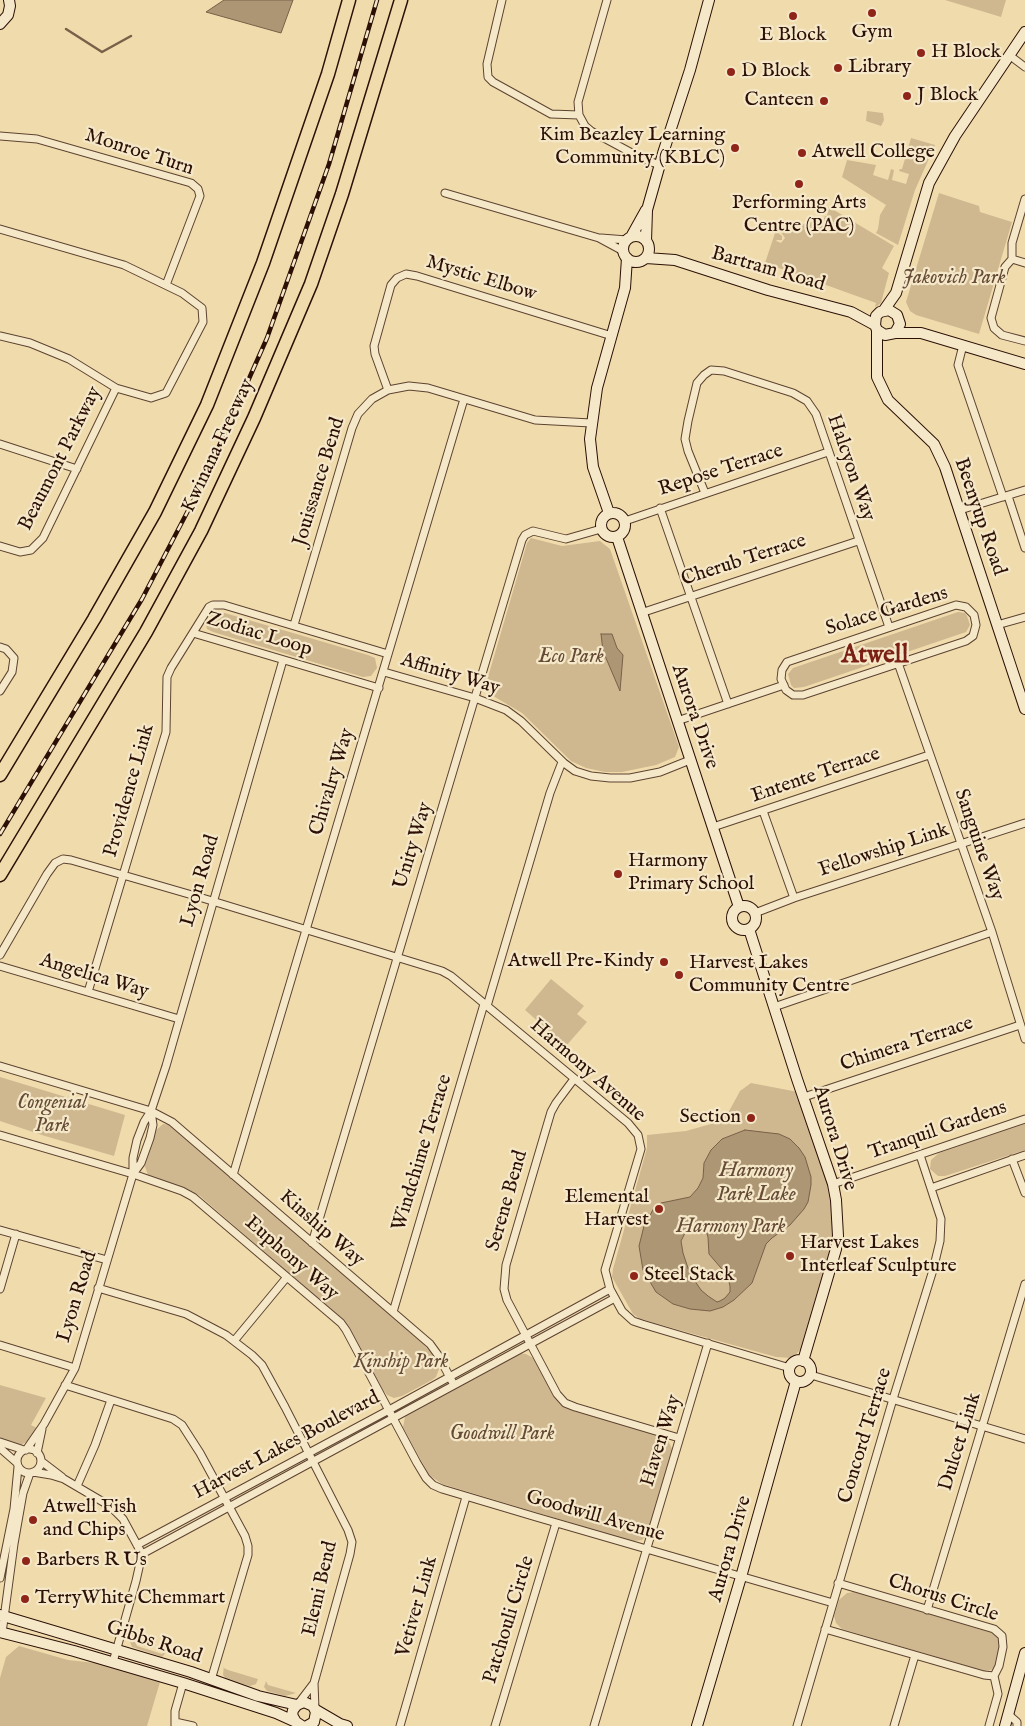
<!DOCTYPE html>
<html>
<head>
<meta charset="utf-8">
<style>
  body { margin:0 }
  canvas { display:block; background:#f0dbac }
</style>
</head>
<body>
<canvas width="1025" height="1726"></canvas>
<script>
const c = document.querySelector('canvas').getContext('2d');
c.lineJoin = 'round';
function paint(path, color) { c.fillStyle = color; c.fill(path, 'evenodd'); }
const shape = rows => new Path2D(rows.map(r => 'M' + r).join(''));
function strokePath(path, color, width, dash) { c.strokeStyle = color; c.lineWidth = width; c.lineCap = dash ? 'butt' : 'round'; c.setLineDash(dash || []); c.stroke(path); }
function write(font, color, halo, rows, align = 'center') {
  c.font = font + ' "IM FELL English",serif'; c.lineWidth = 4.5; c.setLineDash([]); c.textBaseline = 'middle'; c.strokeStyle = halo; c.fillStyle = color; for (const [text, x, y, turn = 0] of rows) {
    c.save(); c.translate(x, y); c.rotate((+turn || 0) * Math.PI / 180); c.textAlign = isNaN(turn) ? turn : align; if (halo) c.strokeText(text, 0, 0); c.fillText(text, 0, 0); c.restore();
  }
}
paint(shape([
  [945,0,1006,0,1001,17],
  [867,111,883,113,884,120,881,126,866,121],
  [911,138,935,145,915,190,898,245,876,233,878,229,880,215,886,205,842,177,847,160,876,165,873,175,888,180,891,169,894,170,892,180,906,184,909,174,899,171,900,169,902,169],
  [939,193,979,206,980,212,1012,222,979,334,916,315,910,311,906,302],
  [829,207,894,246,882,268,889,273,881,303,877,306,875,307,876,303,765,263,775,233,778,232,778,233,782,236,782,240,777,240,776,241,781,243,785,238,781,232,782,231,790,231,793,227,819,220,823,221,825,216,827,216],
  [531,538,562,546,600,541,610,549,679,747,675,757,656,765,622,772,605,772,586,768,571,761,522,713,488,693,486,684,527,543],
  [218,611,368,655,375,658,377,668,371,676,363,677,213,632,207,629,206,624,211,615],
  [958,612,965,613,967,616,970,625,966,632,804,687,794,688,791,685,788,674,793,668],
  [551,979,584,1006,577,1014,587,1022,566,1046,525,1010],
  [0,1077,125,1115,114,1156,45,1136,0,1121],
  [751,1083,798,1092,830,1186,835,1239,808,1334,801,1349,796,1354,791,1358,776,1357,640,1319,633,1314,612,1277,613,1269,647,1148,647,1135,686,1131,711,1124,728,1113,740,1091],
  [1025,1123,1025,1150,945,1176,938,1176,930,1169,931,1160,939,1153],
  [163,1124,170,1125,418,1338,435,1357,439,1369,436,1377,432,1380,402,1396,394,1398,387,1395,383,1390,344,1321,200,1196,186,1188,152,1178,148,1175,144,1164,154,1132],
  [518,1353,526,1354,533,1358,554,1397,561,1404,571,1410,664,1437,668,1440,673,1451,648,1534,642,1540,634,1541,628,1540,442,1484,429,1475,403,1427,405,1417,409,1412],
  [0,1385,46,1398,31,1425,37,1428,28,1441,21,1445,15,1445,0,1439],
  [854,1592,996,1634,1002,1643,997,1665,991,1670,984,1671,842,1629,836,1623,834,1616,839,1600,847,1593],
  [134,1632,133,1637,137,1646,162,1654,166,1650,164,1655,162,1657,132,1647,129,1639,131,1634],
  [19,1646,68,1660,95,1663,160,1682,147,1726,0,1726,0,1678,6,1657],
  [224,1665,224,1668,228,1670,258,1679,256,1684,250,1686,227,1680,223,1675],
  [266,1681,268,1685,296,1693,285,1696,267,1691,264,1687]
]), '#cfb890');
const water = shape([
  [224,0,293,0,281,33,206,12,224,0],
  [601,634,612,634,617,648,623,655,620,691,603,651,601,634],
  [745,1130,779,1134,790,1139,799,1148,805,1157,811,1177,811,1185,808,1202,804,1209,790,1225,772,1238,766,1244,752,1283,734,1300,723,1307,710,1311,690,1309,673,1304,656,1292,643,1270,639,1246,644,1226,654,1208,661,1203,690,1197,698,1188,703,1178,704,1163,711,1150,722,1139,745,1130],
  [695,1228,706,1231,708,1237,709,1254,721,1268,728,1278,730,1286,730,1292,725,1298,720,1301,717,1302,708,1296,701,1290,690,1274,683,1253,681,1241,686,1231,695,1228]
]);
paint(water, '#ad9674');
strokePath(water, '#796048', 1);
strokePath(shape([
  [66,29,102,52,131,36]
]), '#796048', 2.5);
const street = shape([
  [502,0,487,64,488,77,493,82,551,114,579,115],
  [607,0,578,102,579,115,585,126,591,131,643,159,660,165],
  [1009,55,1025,67],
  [0,136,37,139,191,183,198,189,200,196,166,285],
  [445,193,599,238,623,251],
  [1025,199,1012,243,1012,259,1025,263],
  [0,229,124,265,182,293,202,308,203,322,166,393,151,398,116,388,69,359,30,343,0,336],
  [601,238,627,240],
  [1012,259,1005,267,991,318,994,328,1002,335,1025,341],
  [963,345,958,365,1003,497],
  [388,390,375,354,374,346,391,285,397,278,406,274,417,276,612,336],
  [0,444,77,469],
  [705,493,688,451,685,439,688,421,697,383,704,375,711,370,724,371,793,393,807,401,816,414,889,627],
  [1008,496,1025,548],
  [660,508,728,704],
  [960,510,1025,490],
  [625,521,828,452],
  [0,546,20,552,31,550,43,538,116,388],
  [956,605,966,607,974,615,976,625,973,636,966,641,803,695,793,695,786,690,781,679,782,670,787,662,956,605],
  [641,613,858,541],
  [294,625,352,428,358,414,372,399,388,390,409,386,428,388,535,420,591,423],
  [997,625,1025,617],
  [193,633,379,688],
  [0,647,6,649,14,658,12,672,0,691],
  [898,663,992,932,1025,1039],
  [384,672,475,698,506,710,521,721,564,763,575,771,591,776,610,778,630,778,660,772,690,760],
  [677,721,784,685],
  [763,811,794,898],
  [713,827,929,755],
  [755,913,794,898,1025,823],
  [0,955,47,874,55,863,63,859,71,860,199,897,442,971,451,976,628,1123,638,1135,641,1149,605,1270,610,1289,622,1311,633,1321,642,1324,790,1368],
  [0,966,179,1019],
  [88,992,166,732,167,677,171,668,209,607,213,605,224,605,388,654],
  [487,1006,550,793,562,762],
  [774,1007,992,932],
  [0,1066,151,1111,172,1122,430,1344,438,1355,454,1385],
  [574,1079,556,1103,551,1112,506,1265,504,1289,507,1300,557,1394,565,1403,575,1407,679,1438],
  [804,1097,1020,1025],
  [0,1135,133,1174,182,1191,193,1197,341,1323,346,1330,417,1463,426,1478,433,1485,442,1489,536,1517,833,1603],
  [1012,1159,1025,1193],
  [133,1174,141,1163,150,1138,153,1125,151,1111],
  [233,1175,464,399],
  [833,1184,1025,1119],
  [931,1188,1025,1155],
  [0,1230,107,1260],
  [312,1243,522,540,525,535,533,531,566,539,601,529],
  [98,1288,186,1314,226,1335,252,1355,262,1365,285,1407,348,1530,352,1542,350,1554,314,1683,315,1709],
  [0,1289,16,1234],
  [393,1312,484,1004],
  [234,1341,287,1277],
  [0,1345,75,1368],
  [811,1375,1025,1439],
  [65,1385,173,1419,182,1425,200,1453,245,1536,248,1546,248,1555,211,1680],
  [0,1442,24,1450],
  [0,1448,17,1463],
  '17 1461a12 12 0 1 1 24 0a12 12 0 1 1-24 0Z',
  [26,1450,44,1424,75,1368,133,1174,133,1158,137,1140,144,1122,151,1111,166,1066,283,660],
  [37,1453,42,1429],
  [41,1461,62,1477],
  [33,1472,51,1475,64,1479,110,1506,123,1519,142,1554,136,1581,113,1662],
  [77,1486,95,1445,111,1400],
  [137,1545,389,1410,610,1289],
  [142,1554,615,1298],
  [0,1578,14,1509,18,1467],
  [927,1610,1025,1284],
  [825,1629,984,1675,994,1676,999,1666,1003,1647,1002,1636,994,1629,838,1583],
  [2,1633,14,1544,23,1493,30,1473],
  [298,1704,314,1683],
  [1008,1714,1017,1722,1017,1726],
  [175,1722,193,1726],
  [175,1726,175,1711,183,1683],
  [400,1726,466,1497],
  [495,1726,556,1523],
  [594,1726,708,1343],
  [797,1726,893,1399,933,1270,940,1241,941,1219,920,1155],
  [894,1726,915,1655],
  [989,1726,998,1694,994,1676]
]);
const secondary = shape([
  [0,24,8,15,10,6,9,0],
  '623 249a13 13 0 1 1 26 0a13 13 0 1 1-26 0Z',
  [631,237,646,210],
  [646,241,647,210,664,150,690,70,709,0],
  [646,258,675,260,768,290,851,312,875,325],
  [884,310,896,293,929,183,955,136,1025,32],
  [877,330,877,377,888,400,934,444,945,467,1025,709],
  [895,333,900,324,897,315,889,310,880,312,876,316,875,325,877,330,885,335,895,333,921,333,1025,364],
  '601 525a12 12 0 1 1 24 0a12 12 0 1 1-24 0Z',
  [609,513,593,467,590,439,597,388,625,288,627,258],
  [617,537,739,907],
  '732 918a12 12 0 1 1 24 0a12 12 0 1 1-24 0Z',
  [749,929,797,1079,833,1184,836,1200,838,1236,836,1249,803,1361],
  '789 1371a11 11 0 1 1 22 0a11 11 0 1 1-22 0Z',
  [0,1615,191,1672,258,1696,297,1705],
  [0,1632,74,1651,183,1683,276,1713,296,1722],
  [316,1710,340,1724,347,1726],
  [302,1726,296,1722,292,1715,293,1710,297,1705,304,1702,313,1706,316,1712,314,1722,307,1726],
  [697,1726,741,1577,796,1381],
  [1005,1726,1025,1653]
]);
const highway = shape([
  [0,775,94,619,155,512,207,405,263,263,328,74,349,0],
  [0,875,146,632,201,531,254,418,311,284,342,194,401,0]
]);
strokePath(street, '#5d4330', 9);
strokePath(secondary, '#2c1006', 12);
strokePath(highway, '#2c1006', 15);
strokePath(street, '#f5e8c9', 7);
strokePath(secondary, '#f5e8c9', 10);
strokePath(highway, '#f0dbac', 12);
const rail = shape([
  [0,834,142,599,205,478,267,338,329,164,377,0]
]);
strokePath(rail, '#2c1006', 4.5);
strokePath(rail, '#f5e8c9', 2.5, [8]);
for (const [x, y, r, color] of [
  [872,13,5,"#8f2418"],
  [793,16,5,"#8f2418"],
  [921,53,5,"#8f2418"],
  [838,68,5,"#8f2418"],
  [731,72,5,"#8f2418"],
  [907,96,5,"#8f2418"],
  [824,101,5,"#8f2418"],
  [735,148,5,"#8f2418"],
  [802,153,5,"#8f2418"],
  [799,184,5,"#8f2418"],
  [618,874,5,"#8f2418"],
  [664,962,5,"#8f2418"],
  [679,975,5,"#8f2418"],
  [751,1118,5,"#8f2418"],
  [659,1209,5,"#8f2418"],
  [790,1256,5,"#8f2418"],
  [634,1276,5,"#8f2418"],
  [33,1520,5,"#8f2418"],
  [26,1561,5,"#8f2418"],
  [25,1599,5,"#8f2418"]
]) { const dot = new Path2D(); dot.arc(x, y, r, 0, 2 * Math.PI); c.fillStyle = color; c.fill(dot); strokePath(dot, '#f5e8c9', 2); }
write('20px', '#2c1006', '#f5e8c9', [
  ["Gym",872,33,"center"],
  ["E Block",793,36,"center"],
  ["H Block",931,53],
  ["Library",848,68],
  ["D Block",741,72],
  ["J Block",917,96],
  ["Canteen",814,101,"right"],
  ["Kim Beazley Learning",725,136,"right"],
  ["Community (KBLC)",725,159,"right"],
  ["Atwell College",812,153],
  ["Performing Arts",799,204,"center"],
  ["Centre (PAC)",799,227,"center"],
  ["Harmony",628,862],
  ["Primary School",628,885],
  ["Atwell Pre-Kindy",654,962,"right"],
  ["Harvest Lakes",689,964],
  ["Community Centre",689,987],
  ["Section",741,1118,"right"],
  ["Elemental",649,1198,"right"],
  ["Harvest",649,1221,"right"],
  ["Harvest Lakes",800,1244],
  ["Interleaf Sculpture",800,1267],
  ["Steel Stack",644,1276],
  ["Atwell Fish",43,1508],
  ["and Chips",43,1531],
  ["Barbers R Us",36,1561],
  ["TerryWhite Chemmart",35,1599]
], 'left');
write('20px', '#2c1006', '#f5e8c9', [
  ["Monroe Turn",139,153,18],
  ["Bartram Road",768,270,16],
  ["Mystic Elbow",481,279,17],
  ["Kwinana Freeway",219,446,-65],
  ["Beaumont Parkway",61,459,-63],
  ["Halcyon Way",850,468,71],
  ["Repose Terrace",721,471,-18],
  ["Jouissance Bend",320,482,-73],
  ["Beenyup Road",979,517,71],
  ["Cherub Terrace",744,561,-18],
  ["Solace Gardens",887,612,-17],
  ["Zodiac Loop",259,635,17],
  ["Affinity Way",450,675,17],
  ["Aurora Drive",694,717,71],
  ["Entente Terrace",816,776,-19],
  ["Chivalry Way",333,782,-73],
  ["Providence Link",130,791,-74],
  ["Sanguine Way",978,845,71],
  ["Unity Way",414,846,-73],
  ["Fellowship Link",884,851,-18],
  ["Lyon Road",201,881,-74],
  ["Angelica Way",94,977,17],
  ["Chimera Terrace",907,1045,-18],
  ["Harmony Avenue",587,1071,41],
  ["Tranquil Gardens",938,1131,-19],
  ["Aurora Drive",834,1138,73],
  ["Windchime Terrace",423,1153,-73],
  ["Serene Bend",508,1201,-74],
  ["Kinship Way",321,1229,41],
  ["Euphony Way",291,1259,41],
  ["Lyon Road",78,1297,-73],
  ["Concord Terrace",866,1436,-73],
  ["Haven Way",662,1441,-73],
  ["Dulcet Link",961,1442,-73],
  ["Harvest Lakes Boulevard",287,1446,-28],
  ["Goodwill Avenue",595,1517,16],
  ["Aurora Drive",731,1549,-74],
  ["Elemi Bend",321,1589,-77],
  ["Chorus Circle",943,1599,18],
  ["Vetiver Link",418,1607,-74],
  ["Patchouli Circle",510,1620,-73],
  ["Gibbs Road",154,1643,18]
]);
write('italic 20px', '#654b36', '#f5e8c9', [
  ["Jakovich Park",954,279],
  ["Eco Park",571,658],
  ["Congenial",52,1104],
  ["Park",52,1127],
  ["Harmony Park",731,1228],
  ["Kinship Park",401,1363],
  ["Goodwill Park",502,1435]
]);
write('italic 21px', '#664c37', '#f5e8c9', [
  ["Harmony",756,1172],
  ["Park Lake",756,1196]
]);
write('bold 25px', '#7a1f14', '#f5e8c9', [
  ["Atwell",875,657]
]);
</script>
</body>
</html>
